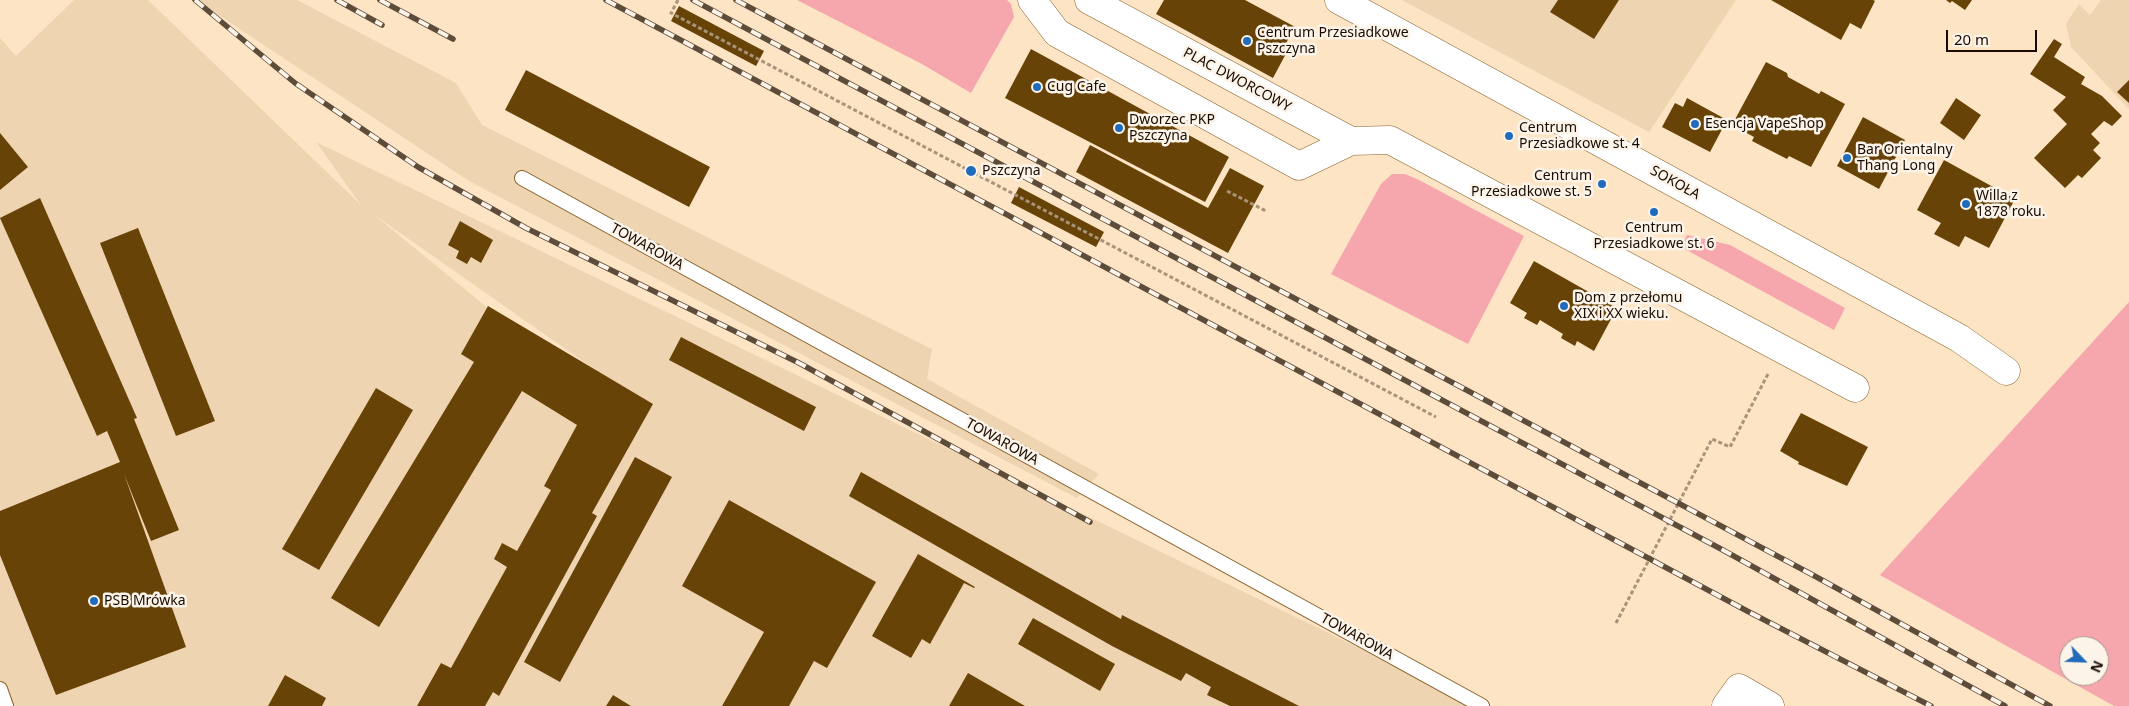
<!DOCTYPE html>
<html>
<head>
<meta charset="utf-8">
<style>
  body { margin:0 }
  #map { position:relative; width:2129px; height:706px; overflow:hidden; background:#fde4c4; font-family:"Noto Sans",sans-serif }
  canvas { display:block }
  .north { position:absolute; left:2059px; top:636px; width:50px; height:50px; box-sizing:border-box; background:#fdf4e9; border:1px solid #a2978c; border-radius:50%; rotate:114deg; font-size:14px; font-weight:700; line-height:20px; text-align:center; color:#190b00 }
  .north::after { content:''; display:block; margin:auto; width:18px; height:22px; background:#206bbb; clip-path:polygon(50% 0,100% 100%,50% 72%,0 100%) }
  .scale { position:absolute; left:1946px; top:30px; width:91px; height:22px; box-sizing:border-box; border:2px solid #190b00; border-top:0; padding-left:6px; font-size:15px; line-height:18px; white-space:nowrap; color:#190b00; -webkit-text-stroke:4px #fdf4e9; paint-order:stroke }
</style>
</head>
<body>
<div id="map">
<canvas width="2129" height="706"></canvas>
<div class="north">N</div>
<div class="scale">20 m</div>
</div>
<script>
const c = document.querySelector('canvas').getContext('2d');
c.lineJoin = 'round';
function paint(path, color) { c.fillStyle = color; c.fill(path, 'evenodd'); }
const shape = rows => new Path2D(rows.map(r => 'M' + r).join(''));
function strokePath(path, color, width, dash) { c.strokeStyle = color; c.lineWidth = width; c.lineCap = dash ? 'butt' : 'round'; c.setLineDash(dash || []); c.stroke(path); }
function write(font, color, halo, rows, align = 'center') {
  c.font = font + ' "Noto Sans",sans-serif'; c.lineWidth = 5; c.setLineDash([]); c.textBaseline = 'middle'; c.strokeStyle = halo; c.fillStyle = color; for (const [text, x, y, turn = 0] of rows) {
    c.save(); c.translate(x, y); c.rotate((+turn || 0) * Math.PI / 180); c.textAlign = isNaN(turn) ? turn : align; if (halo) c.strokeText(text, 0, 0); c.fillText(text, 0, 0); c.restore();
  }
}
paint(shape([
  [74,0,148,0,361,205,316,142,1479,706,0,706,0,38,16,56],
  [373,214,597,371,494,313],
  [196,0,297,0,456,83,482,125,932,349,927,379,1099,474,1077,498,469,181],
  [1402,0,1736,0,1649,132],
  [2101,0,2129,0,2129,109,2071,47,2066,24,2079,4,2090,15]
]), '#efd4b1');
paint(shape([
  [797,0,1007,0,1011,4,1014,17,971,93,922,64],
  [1392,174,1405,174,1419,180,1524,236,1468,344,1331,274,1381,184],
  [1687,235,1730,245,1845,308,1834,330,1681,247],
  [2129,302,2129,706,2114,706,1880,575],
  [2069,646,2099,646,2099,676,2069,676]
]), '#f6a6ad');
paint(shape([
  [1164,0,1245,0,1299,29,1296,36,1289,37,1285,46,1289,48,1273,78,1156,14],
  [1558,0,1619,0,1594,39,1550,12],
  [1771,0,1873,0,1875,1,1861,29,1850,23,1841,40],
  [1946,0,1972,0,1965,10,1952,1,1950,3],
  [679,6,764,51,756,66,671,21],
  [2054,39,2062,44,2054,57,2085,77,2081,84,2102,96,2122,116,2112,126,2104,121,2091,134,2100,143,2093,150,2101,158,2082,178,2078,175,2065,188,2034,158,2067,124,2053,110,2066,97,2030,74],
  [1031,49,1229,157,1205,202,1005,98],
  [1766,62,1787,73,1788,77,1819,94,1821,91,1845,104,1811,167,1789,156,1787,159,1752,141,1754,137,1732,125],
  [526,70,710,167,689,207,505,110],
  [2129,80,2129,103,2117,92],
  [1687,98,1727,120,1710,152,1662,127,1675,103,1683,107],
  [1956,98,1981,115,1964,140,1940,123],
  [1863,117,1905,140,1879,189,1837,166],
  [0,133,28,167,0,190],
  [1090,145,1208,208,1230,168,1264,186,1228,253,1076,172],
  [1944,160,2015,199,1989,248,1965,236,1959,247,1934,234,1941,223,1917,210],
  [1019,187,1104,232,1096,247,1011,203],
  [40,198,137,418,134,419,179,530,151,541,124,474,186,647,56,695,0,555,0,511,120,462,107,431,97,436,0,218],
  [460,221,493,240,481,263,471,257,467,264,456,258,459,251,448,245],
  [138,228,215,421,176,436,100,243],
  [1534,261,1617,308,1594,351,1577,341,1575,346,1561,338,1563,334,1540,320,1537,325,1524,318,1527,313,1510,303],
  [488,306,653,404,592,513,597,516,499,696,493,692,485,706,417,706,441,663,451,668,507,567,494,559,502,543,517,551,551,490,544,486,577,425,522,391,379,627,331,598,474,362,461,354],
  [681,337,816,407,804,431,669,360],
  [376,388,413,410,319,570,282,549],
  [1801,413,1868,447,1847,486,1798,464,1799,462,1780,451],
  [635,457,672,477,560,682,524,662],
  [861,472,1121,619,1122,615,1299,706,1230,706,1207,695,1211,687,1186,673,1181,681,1112,646,849,496],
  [729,500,876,582,827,668,814,661,789,706,722,706,764,632,682,586],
  [918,554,975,587,974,588,964,583,930,644,922,639,911,658,872,636],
  [1033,618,1115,664,1100,691,1018,644],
  [968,673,1025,706,949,706],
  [285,675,326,698,322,706,268,706],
  [613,695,631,706,606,706]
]), '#674307');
const service = shape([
  [522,178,1482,706],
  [0,689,6,706]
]);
const minor = shape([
  [1032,0,1057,33,1299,166,1351,141],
  [1089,0,1351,141,1390,140,1855,388],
  [1726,706,1739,688,1770,706]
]);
const tertiary = shape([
  [1339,0,1959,338,2006,371]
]);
strokePath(service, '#87622d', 16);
strokePath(minor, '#87622d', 29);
strokePath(tertiary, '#87622d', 29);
strokePath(shape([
  [678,0,671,13,1436,417],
  [1227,191,1266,211],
  [1616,623,1712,439,1730,447,1768,374]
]), '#a8937b', 3, [4, 2.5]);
strokePath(service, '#fff', 14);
strokePath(minor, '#fff', 28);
strokePath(tertiary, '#fff', 28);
const rail = shape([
  [195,0,295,83,418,167,526,228,799,363,1090,522],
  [337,0,382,25],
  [380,0,453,39],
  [606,0,1749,612,1931,706],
  [693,0,1721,549,2005,706],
  [736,0,1811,574,2050,706]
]);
strokePath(rail, '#5d4c3a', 5.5);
strokePath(rail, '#fdf4e9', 4, [11]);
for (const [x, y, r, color] of [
  [1247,41,5,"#206bbb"],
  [1037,87,5,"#206bbb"],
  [1695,124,5,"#206bbb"],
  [1119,128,5,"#206bbb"],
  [1509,136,5,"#206bbb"],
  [1847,158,5,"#206bbb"],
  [971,171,6,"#206bbb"],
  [1602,184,5,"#206bbb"],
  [1966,204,5,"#206bbb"],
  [1654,212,5,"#206bbb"],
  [1564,306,5,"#206bbb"],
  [94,601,5,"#206bbb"]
]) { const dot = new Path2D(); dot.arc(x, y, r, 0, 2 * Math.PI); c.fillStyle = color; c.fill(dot); strokePath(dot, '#fdf4e9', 2); }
write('14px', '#190b00', '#fdf4e9', [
  ["Centrum Przesiadkowe",1257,33],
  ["Pszczyna",1257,49],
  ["Cug Cafe",1047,87],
  ["Dworzec PKP",1129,120],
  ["Pszczyna",1129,136],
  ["Esencja VapeShop",1705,124],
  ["Centrum",1519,128],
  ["Przesiadkowe st. 4",1519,144],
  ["Bar Orientalny",1857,150],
  ["Thang Long",1857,166],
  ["Pszczyna",982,171],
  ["Centrum",1592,176,"right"],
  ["Przesiadkowe st. 5",1592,192,"right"],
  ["Willa z",1976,196],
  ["1878 roku.",1976,212],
  ["Centrum",1654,228,"center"],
  ["Przesiadkowe st. 6",1654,244,"center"],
  ["Dom z przełomu",1574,298],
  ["XIX i XX wieku.",1574,314],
  ["PSB Mrówka",104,601]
], 'left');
write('14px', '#190b00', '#fdf4e9', [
  ["PLAC DWORCOWY",1237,80,28],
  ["SOKOŁA",1675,183,29],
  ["TOWAROWA",647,247,29],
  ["TOWAROWA",1002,442,29],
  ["TOWAROWA",1357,637,29]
]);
</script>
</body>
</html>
